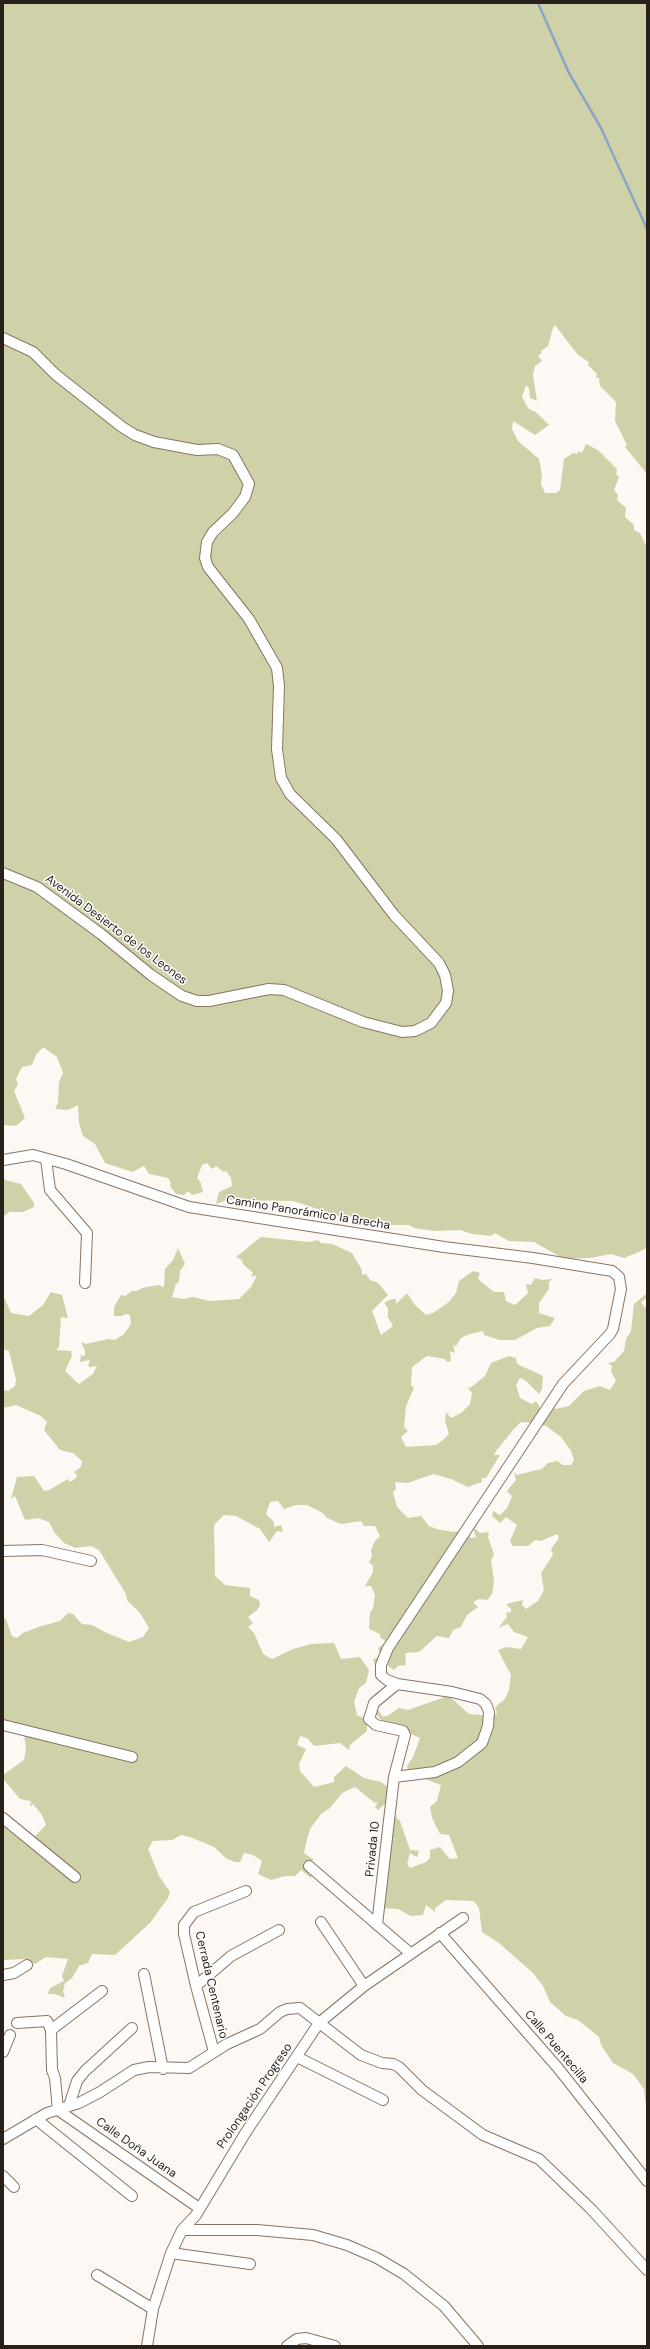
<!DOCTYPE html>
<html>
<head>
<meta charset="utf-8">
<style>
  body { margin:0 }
  #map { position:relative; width:650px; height:2349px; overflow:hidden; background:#fdf8f4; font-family:"DM Sans",sans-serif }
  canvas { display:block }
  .frame { position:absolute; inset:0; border:4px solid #292019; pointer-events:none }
</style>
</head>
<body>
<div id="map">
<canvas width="650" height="2349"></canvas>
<div class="frame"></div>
</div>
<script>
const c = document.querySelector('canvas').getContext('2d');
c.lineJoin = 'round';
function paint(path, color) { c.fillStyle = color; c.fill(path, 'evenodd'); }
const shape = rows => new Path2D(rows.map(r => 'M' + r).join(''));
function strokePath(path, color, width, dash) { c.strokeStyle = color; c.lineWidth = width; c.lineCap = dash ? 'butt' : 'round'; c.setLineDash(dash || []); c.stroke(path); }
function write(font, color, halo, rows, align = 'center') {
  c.font = font + ' "DM Sans",sans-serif'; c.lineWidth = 3; c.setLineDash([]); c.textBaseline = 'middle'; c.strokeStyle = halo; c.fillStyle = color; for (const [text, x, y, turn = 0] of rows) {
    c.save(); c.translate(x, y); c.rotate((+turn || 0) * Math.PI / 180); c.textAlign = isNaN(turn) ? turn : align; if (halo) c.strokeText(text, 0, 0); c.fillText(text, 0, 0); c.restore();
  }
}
paint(shape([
  [3,3,647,3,647,474,625,447,627,445,615,421,616,402,600,386,599,378,596,378,597,374,588,365,589,362,578,355,555,325,553,328,548,346,541,351,541,354,538,356,542,361,535,366,533,375,537,401,530,398,529,388,526,385,522,397,528,408,537,413,549,425,535,435,513,421,512,429,518,441,539,459,542,475,541,484,545,493,556,493,560,490,564,459,573,453,578,454,578,451,582,453,586,444,598,450,617,469,616,474,619,477,614,490,618,495,617,500,626,508,625,517,634,525,634,530,640,533,647,548,647,1247,643,1250,624,1258,611,1254,590,1258,564,1259,534,1242,509,1241,495,1233,491,1236,472,1234,460,1230,434,1231,414,1228,409,1225,391,1225,354,1216,342,1217,293,1201,227,1200,216,1204,219,1192,232,1186,231,1178,226,1171,224,1172,216,1166,212,1169,207,1163,202,1165,197,1178,201,1183,203,1192,192,1195,188,1191,184,1195,176,1194,170,1186,171,1183,168,1178,149,1174,144,1166,132,1172,105,1163,95,1144,83,1136,79,1123,78,1105,68,1110,55,1109,58,1103,59,1082,63,1073,57,1057,43,1047,36,1055,32,1065,22,1067,16,1079,18,1084,14,1091,25,1118,16,1126,3,1125],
  [3,1177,5,1180,21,1184,34,1203,34,1207,23,1212,9,1212,3,1217],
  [261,1237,309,1242,318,1240,321,1243,332,1244,352,1253,362,1270,362,1275,366,1274,370,1280,378,1283,388,1295,372,1311,381,1335,393,1326,388,1317,388,1308,384,1303,389,1300,396,1299,396,1304,407,1293,415,1305,426,1315,433,1313,449,1302,456,1293,459,1281,473,1271,480,1273,478,1279,494,1292,504,1292,506,1301,515,1305,528,1293,526,1284,531,1285,535,1278,542,1280,553,1279,549,1282,549,1289,539,1303,539,1313,555,1318,550,1326,537,1328,515,1340,500,1340,484,1335,483,1331,470,1334,461,1338,456,1346,453,1345,455,1353,450,1351,451,1361,447,1362,445,1359,427,1356,412,1367,411,1385,414,1388,406,1406,404,1427,408,1431,401,1437,406,1447,436,1445,443,1440,449,1434,445,1420,446,1412,451,1418,461,1413,470,1404,472,1393,467,1387,470,1388,485,1376,491,1363,509,1356,516,1358,517,1364,543,1376,542,1389,539,1394,525,1380,520,1378,516,1385,520,1398,532,1404,536,1401,542,1411,551,1406,556,1409,569,1406,584,1391,600,1386,610,1390,616,1381,611,1371,612,1366,608,1363,614,1362,624,1351,626,1339,631,1331,634,1304,647,1293,647,1298,641,1302,645,1308,647,1304,647,2114,644,2089,633,2074,613,2063,601,2045,599,2037,578,2020,566,2016,550,2002,543,1986,533,1973,499,1943,482,1932,479,1908,474,1901,446,1900,435,1908,435,1912,426,1905,423,1915,411,1916,398,1909,380,1908,388,1808,396,1808,395,1816,400,1821,410,1850,419,1851,417,1857,410,1853,407,1864,410,1868,426,1862,430,1858,430,1850,440,1847,450,1859,458,1858,449,1835,440,1834,432,1818,430,1807,437,1801,441,1785,409,1773,407,1766,413,1757,420,1738,382,1721,372,1709,378,1710,383,1717,389,1715,399,1708,408,1710,445,1697,450,1697,469,1714,482,1715,490,1719,497,1713,495,1707,504,1700,509,1690,511,1675,498,1650,506,1647,521,1649,528,1637,514,1632,508,1624,498,1628,507,1617,506,1613,511,1612,511,1609,506,1604,523,1600,522,1605,526,1609,538,1601,544,1590,541,1573,553,1555,551,1549,559,1538,557,1534,541,1541,535,1540,528,1546,513,1546,510,1541,517,1525,506,1517,500,1523,492,1516,493,1511,500,1515,507,1508,512,1496,507,1491,516,1480,514,1472,517,1475,533,1471,542,1469,548,1463,557,1461,563,1465,571,1465,574,1460,571,1451,561,1437,546,1426,533,1423,521,1422,514,1429,496,1451,494,1455,500,1455,486,1478,482,1478,482,1482,468,1487,451,1479,433,1474,408,1483,395,1482,396,1489,393,1492,397,1507,408,1518,421,1516,429,1526,437,1529,453,1532,464,1530,471,1538,476,1537,472,1526,480,1533,489,1532,488,1537,494,1555,491,1560,494,1581,492,1594,487,1600,479,1599,473,1602,478,1607,467,1615,461,1627,453,1630,449,1638,437,1636,419,1652,405,1653,406,1665,398,1666,394,1670,387,1665,375,1664,373,1660,380,1655,378,1648,386,1642,380,1637,380,1634,369,1629,370,1613,373,1608,375,1595,371,1586,365,1586,373,1572,373,1566,369,1562,372,1556,371,1550,375,1541,380,1536,375,1526,364,1526,361,1521,341,1524,327,1518,323,1513,307,1505,296,1505,284,1509,278,1501,270,1502,266,1514,274,1522,274,1527,281,1525,283,1532,277,1531,269,1542,260,1529,236,1516,224,1515,214,1525,215,1576,225,1585,250,1588,250,1596,259,1600,260,1605,257,1610,248,1617,253,1623,248,1627,254,1633,263,1654,272,1659,293,1649,311,1644,334,1643,341,1659,360,1657,369,1670,366,1683,359,1688,354,1702,357,1715,367,1720,367,1731,350,1745,349,1750,340,1743,314,1746,307,1738,300,1736,297,1745,306,1749,299,1764,300,1771,314,1787,334,1782,334,1777,346,1766,364,1778,381,1782,397,1794,396,1798,385,1804,378,1810,375,1807,378,1802,375,1803,355,1787,342,1793,330,1808,321,1814,310,1829,307,1839,304,1853,314,1860,303,1862,307,1869,314,1871,311,1878,301,1870,295,1876,285,1876,271,1880,258,1874,262,1861,253,1855,244,1853,240,1862,235,1862,227,1859,214,1847,190,1837,181,1835,172,1840,153,1841,148,1849,159,1876,170,1892,168,1898,150,1923,115,1955,92,1954,88,1963,79,1966,72,1978,65,1983,63,1991,65,1998,55,1994,48,1994,50,1988,64,1981,62,1976,68,1959,46,1957,35,1964,25,1959,3,1960,3,1822,33,1838,46,1825,42,1815,33,1804,30,1807,31,1801,20,1799,3,1779,3,1775,24,1760,26,1748,24,1734,3,1727,3,1618,6,1619,12,1636,17,1638,23,1633,38,1627,60,1621,68,1613,73,1614,82,1624,92,1625,107,1633,129,1642,143,1637,149,1628,140,1613,127,1600,126,1594,99,1550,91,1546,75,1548,64,1543,54,1532,49,1522,38,1518,25,1520,15,1496,11,1499,17,1477,34,1476,44,1491,49,1490,68,1479,70,1482,76,1478,77,1475,74,1472,81,1467,82,1461,73,1453,60,1450,44,1430,47,1422,41,1416,16,1405,3,1408,3,1390,8,1391,15,1386,16,1380,9,1351,3,1349,3,1295,11,1313,29,1316,43,1305,51,1292,62,1295,68,1318,61,1317,59,1347,56,1350,71,1351,72,1356,65,1371,79,1384,93,1374,97,1366,89,1367,88,1366,90,1360,80,1362,81,1355,85,1356,85,1351,81,1342,86,1344,108,1339,115,1340,124,1334,131,1324,130,1315,125,1314,122,1316,114,1316,114,1307,121,1295,125,1296,132,1291,137,1291,142,1288,158,1285,164,1287,165,1269,173,1260,178,1248,185,1264,180,1271,179,1282,176,1284,172,1297,184,1299,193,1297,210,1301,239,1299,251,1287,257,1275,251,1277,253,1273,243,1264,242,1260,236,1257]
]), '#cfd1a8');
strokePath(shape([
  [538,3,569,73,601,128,647,229]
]), '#88a7c6', 2.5);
const minor = shape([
  [3,338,33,352,55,374,122,427,135,435,154,442,197,450,218,449,233,455,249,484,245,497,233,513,213,532,207,542,205,558,208,567,249,619,277,668,279,686,277,749,281,778,290,794,336,839,394,915,439,963,445,975,448,991,446,1003,431,1023,415,1031,402,1032,363,1022,284,990,269,989,209,1001,197,1001,182,996,151,975,101,934,37,887,3,873],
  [46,1159,50,1190,87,1233,85,1283],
  [3,1160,33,1155,66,1164,189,1207,444,1247,533,1258,612,1271,619,1277,621,1289,613,1329,610,1334,563,1384,388,1648,381,1665,381,1675,387,1680,397,1684,452,1692,480,1699,486,1704,489,1712,488,1726,482,1743,458,1762,435,1772,394,1777],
  [3,1551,42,1550,91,1561],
  [3,1725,132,1757],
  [3,1818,75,1877],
  [309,1866,410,1953],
  [321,1922,364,1986],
  [377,1925,394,1777,405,1735,403,1731,376,1725,369,1719,374,1703,397,1684],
  [440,1933,558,2068,647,2181],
  [144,1974,163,2069],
  [3,1975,14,1973,27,1965],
  [196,1986,231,1956,279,1930],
  [102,1991,51,2030,52,2070,55,2078,58,2110,199,2208],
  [17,2023,47,2021,51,2030],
  [3,2052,10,2035],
  [214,2052,196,1986,184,1934,184,1925,194,1912,246,1891],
  [297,2057,383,2100],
  [69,2106,77,2081,85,2071,132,2028],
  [36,2119,132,2196],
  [3,2139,47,2113,79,2103,100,2092,134,2070,149,2067,189,2068,227,2044,260,2029,280,2012,287,2009,300,2008,361,2055,382,2063,393,2064,399,2067,422,2090,483,2135,539,2159,591,2209,647,2270],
  [3,2176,14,2187],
  [182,2230,257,2230,313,2235,347,2245,377,2258,404,2274,444,2306,478,2346],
  [171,2253,250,2264],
  [97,2275,153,2309],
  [147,2346,153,2309,171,2253,182,2230,196,2215,246,2132,319,2023,364,1986,463,1918],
  [287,2346,297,2339,306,2338,335,2346]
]);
strokePath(minor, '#897462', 12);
strokePath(minor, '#fff', 10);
write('12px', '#292019', '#fff', [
  ["Avenida Desierto de los Leones",116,930,37],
  ["Camino Panorámico la Brecha",308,1213,9],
  ["Privada 10",373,1849,-84],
  ["Cerrada Centenario",211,1985,77],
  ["Calle Puentecilla",556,2047,50],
  ["Prolongación Progreso",255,2096,-56],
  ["Calle Doña Juana",136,2148,35]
]);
</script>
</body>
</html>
